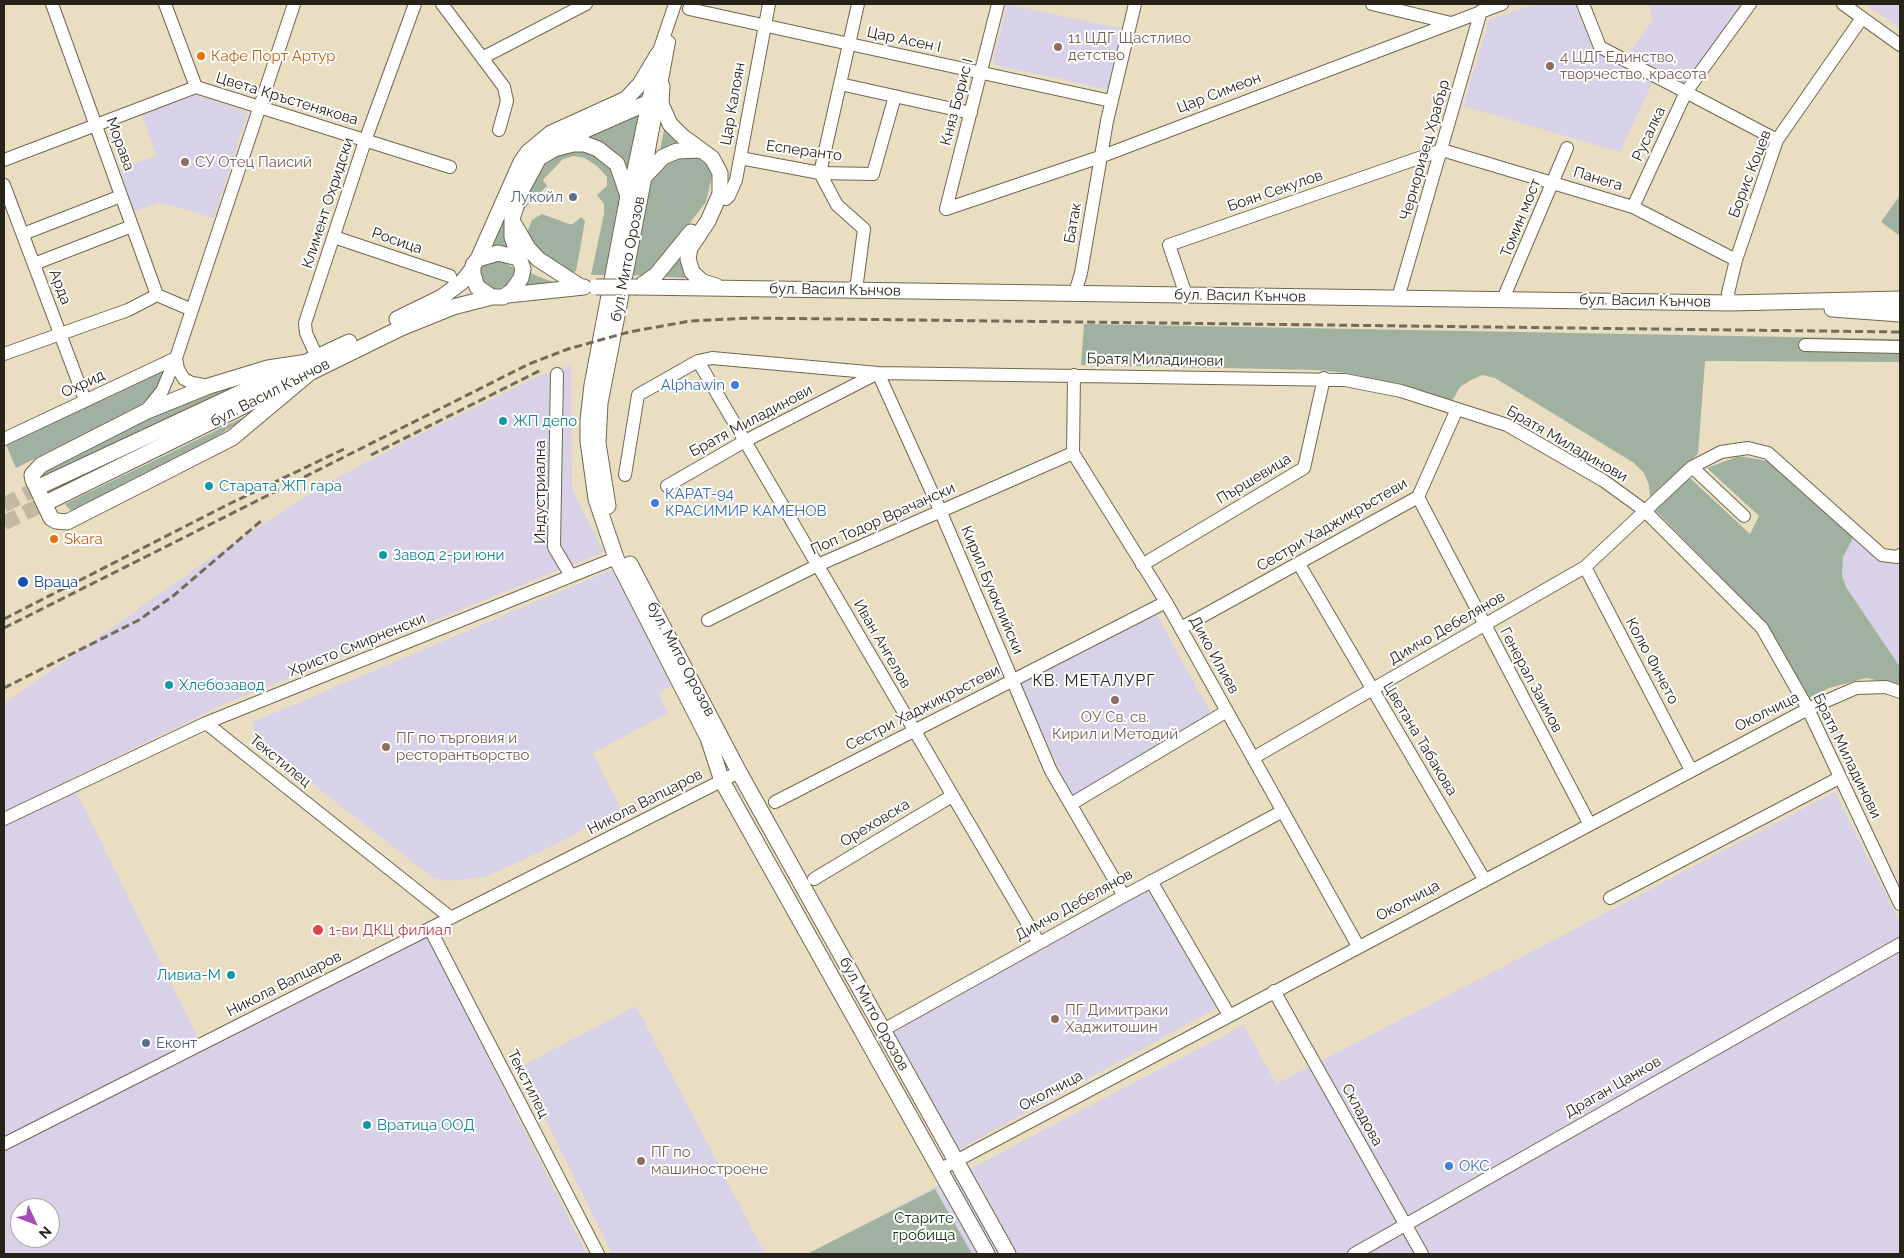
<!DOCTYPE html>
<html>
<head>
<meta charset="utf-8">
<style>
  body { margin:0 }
  #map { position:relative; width:1904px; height:1258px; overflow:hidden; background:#eadec2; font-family:Raleway,sans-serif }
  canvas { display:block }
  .frame { position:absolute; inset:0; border:5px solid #282319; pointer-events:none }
  .north { position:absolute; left:10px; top:1198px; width:50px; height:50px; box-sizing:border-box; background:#fff; border:1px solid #a9a7a3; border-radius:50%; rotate:133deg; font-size:14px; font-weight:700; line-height:20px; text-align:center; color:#282319 }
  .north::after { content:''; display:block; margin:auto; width:18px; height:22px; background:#a54cb8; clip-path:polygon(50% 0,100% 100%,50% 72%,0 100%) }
</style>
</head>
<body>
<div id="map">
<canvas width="1904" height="1258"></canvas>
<div class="frame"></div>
<div class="north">N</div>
</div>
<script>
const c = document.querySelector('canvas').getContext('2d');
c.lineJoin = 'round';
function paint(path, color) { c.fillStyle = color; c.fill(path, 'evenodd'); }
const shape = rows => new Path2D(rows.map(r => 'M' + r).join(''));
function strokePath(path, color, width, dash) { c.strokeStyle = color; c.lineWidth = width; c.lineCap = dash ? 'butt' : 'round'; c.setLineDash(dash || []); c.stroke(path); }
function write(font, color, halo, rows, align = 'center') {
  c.font = font + ' Raleway,sans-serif'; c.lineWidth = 4; c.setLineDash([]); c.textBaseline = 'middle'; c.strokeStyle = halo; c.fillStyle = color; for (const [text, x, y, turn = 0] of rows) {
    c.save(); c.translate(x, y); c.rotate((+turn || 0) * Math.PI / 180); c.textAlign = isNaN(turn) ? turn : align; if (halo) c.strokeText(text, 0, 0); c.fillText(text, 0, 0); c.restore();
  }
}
paint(shape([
  [1649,4,1743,4,1684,85,1627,55,1653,20],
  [1865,4,1900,4,1900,29,1895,24],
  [571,365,572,489,604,552,222,705,70,779,201,1044,425,932,587,1254,4,1254,4,704,209,559,324,485,410,439,536,377],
  [20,1208,50,1208,50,1238,20,1238],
  [1854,536,1879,559,1900,564,1900,667,1846,587,1842,576,1843,557],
  [1835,792,1900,923,1900,1254,808,1254,1244,1025,1276,1084,1495,971]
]), '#d8d1e7');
paint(shape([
  [1007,4,1123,29,1109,90,992,64],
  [1536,4,1577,4,1595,52,1653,81,1620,152,1463,106,1489,20],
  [194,94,248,112,214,218,159,202,133,212,120,168,156,156,142,115],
  [613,569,672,685,658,693,668,713,593,753,621,810,554,845,486,877,446,881,433,878,255,739,253,722],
  [1157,615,1212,715,1072,797,1019,685],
  [1155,886,1222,1005,956,1151,889,1032],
  [636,1006,765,1254,612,1254,520,1067]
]), '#d7d2e7');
paint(shape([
  [643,88,640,102,559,138,538,153,523,174,509,204,506,217,509,248,488,248,520,173,533,153,556,136,628,103],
  [640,111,627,173,579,138],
  [665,125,686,146,659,155],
  [570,149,594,153,606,162,616,175,622,199,607,275,591,275,604,214,604,204,597,195,607,186,607,177,597,166,585,158,574,156,563,159,543,180,547,186,518,215,538,168,554,153],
  [695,156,707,165,712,176,706,202,649,276,630,275,652,176,667,160],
  [1900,195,1900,236,1881,222],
  [542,214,569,224,573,224,581,217,585,221,576,271,572,273,541,259,527,233,532,220],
  [685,252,690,278,662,277],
  [490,262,504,262,514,268,514,276,506,286,492,290,480,283,479,271,483,265],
  [527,271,537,276,556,283,521,288],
  [1084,324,1900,339,1900,362,1705,361,1698,454,1650,497,1649,485,1644,473,1634,463,1495,378,1482,375,1471,380,1460,387,1452,401,1346,373,1317,370,1081,365],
  [165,368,157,388,139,407,16,468,6,445],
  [259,377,42,477,43,470,146,418,204,394],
  [258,410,194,451,71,511,65,504],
  [1739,456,1769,461,1854,536,1843,557,1842,576,1846,587,1900,667,1900,685,1866,678,1829,688,1809,698,1762,619,1654,509,1689,477,1750,534,1759,516,1707,468],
  [935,1189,972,1254,807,1254,933,1190]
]), '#a0b29f');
strokePath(shape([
  [4,505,45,484],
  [4,523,52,500]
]), '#c3b9a0', 15, [15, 8]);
const minor = shape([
  [52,4,157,295],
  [165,4,196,87],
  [442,4,504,87,507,101,499,130],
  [1372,4,1451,23],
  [1583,4,1600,47,1777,140],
  [1843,4,1900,45],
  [689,9,1111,101],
  [482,58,586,4],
  [840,84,971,113],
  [740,158,820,173,873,174,895,96],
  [4,160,196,87,450,167],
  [644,177,669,42],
  [4,185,85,400],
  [628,196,658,54,675,4],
  [718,197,726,199,729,196,736,180,769,4],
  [1633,207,1686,92,1750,4],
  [946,209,1100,157,1502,4],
  [946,209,998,4],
  [23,234,121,196],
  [334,237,450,276],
  [34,264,132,226],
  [856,290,864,229,837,205,820,173,858,4],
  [1075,293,1081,273,1107,121,1135,4],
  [1186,295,1169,245,1442,150,1633,207,1736,260],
  [1398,298,1481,11],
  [1503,299,1567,148],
  [1730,303,1728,293,1736,260,1777,140,1862,18],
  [1805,345,1900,347],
  [4,354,128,310,157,295,192,310],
  [317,357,306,333,305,323,365,141,415,4],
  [176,358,178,369,184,379,192,383,209,386],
  [698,361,1039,943],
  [878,373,940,510,1051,771,1124,896],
  [557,374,554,547,571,576],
  [1074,375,1073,453,1166,602,1358,946],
  [145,412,162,391,176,358,294,4],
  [4,439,176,358],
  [1692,467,1744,516],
  [625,475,638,395,698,361,712,358,878,373,1345,380,1401,391,1507,425,1604,481,1644,510,1762,628,1808,709,1900,904],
  [667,486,745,441,878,373],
  [1418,497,1589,823],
  [1299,564,1484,879],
  [1142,565,1304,468,1324,378],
  [1585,567,1691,770],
  [708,620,818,565,1073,453],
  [1181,628,1418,497,1457,409],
  [206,723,451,918],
  [1253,758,1585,567,1692,467,1721,452,1748,448,1768,453,1882,555,1897,557,1900,555],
  [775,802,1166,602],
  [1071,804,1227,711],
  [4,819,206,723,616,558],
  [814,879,952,796],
  [1151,881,1229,1015],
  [1610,898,1839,778],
  [430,929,598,1254],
  [1274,991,1422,1254],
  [883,1030,1124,896,1283,811],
  [4,1144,739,772],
  [939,1170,1808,709,1856,688,1886,687,1900,692],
  [1354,1254,1900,944]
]);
const major = shape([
  [662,86,661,104,670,124,682,136,712,158,720,173,720,194,708,221,690,248,688,259,692,272,697,277,703,282,716,286],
  [539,158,554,149,573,144,585,144,598,149,617,164,628,196,592,385,588,420,588,441,596,499,616,558,708,738,722,781,987,1254],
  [514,224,528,248,538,259,581,287],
  [518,258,498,253,478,259,473,265,473,274,477,287,492,297,503,297,512,291,521,278,523,269,512,237,512,219,521,191,539,158,549,149,563,140,647,103,662,86],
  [478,259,521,162,528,152,551,133,626,99,640,84,658,54],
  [638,287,1730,303,1900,299],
  [639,287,656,275,691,232],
  [508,295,584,287],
  [1832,309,1900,314],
  [397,319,442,297,463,281,473,268],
  [308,362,268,368,209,386,145,412,41,465,32,475,33,480,51,518,56,521,67,522,232,438,312,371],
  [303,376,401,328,453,307,492,297],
  [45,484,349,342],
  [52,500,282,387],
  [608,506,598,443,600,403,644,177,663,157,677,151,701,150],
  [630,564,739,772,1008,1254]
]);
strokePath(minor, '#71674e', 14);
strokePath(major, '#71674e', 17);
strokePath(minor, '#fff', 12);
strokePath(major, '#fff', 15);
strokePath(shape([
  [371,455,541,370],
  [4,619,229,504,344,449],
  [4,628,529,364,568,349,629,332,690,321,751,318,1900,332],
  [4,688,139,620,173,596,261,521]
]), '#736b5a', 3, [8, 4]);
const majorBridge = shape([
  [596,287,638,287]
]);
strokePath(majorBridge, '#71674e', 17, []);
strokePath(majorBridge, '#fff', 15);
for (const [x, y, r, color] of [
  [1058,47,5,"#8d6e63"],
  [201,56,5,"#e8710a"],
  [1550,66,5,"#8d6e63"],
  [185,162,5,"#8d6e63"],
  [573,197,5,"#5c6f8a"],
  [735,385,5,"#3f7fe0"],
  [503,421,5,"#0f9aa8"],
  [209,486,5,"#0f9aa8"],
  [655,503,5,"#3f7fe0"],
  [54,539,5,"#e8710a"],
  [383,555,5,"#0f9aa8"],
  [23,582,6,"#1a4fb4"],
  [169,685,5,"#0f9aa8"],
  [1115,700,5,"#8d6e63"],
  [386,747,5,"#8d6e63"],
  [318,930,6,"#e0444e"],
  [231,975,5,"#0f9aa8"],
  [1055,1019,5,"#8d6e63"],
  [146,1043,5,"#5c6f8a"],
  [367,1125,5,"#0f9aa8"],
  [641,1161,5,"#8d6e63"],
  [1449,1166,5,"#3f7fe0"]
]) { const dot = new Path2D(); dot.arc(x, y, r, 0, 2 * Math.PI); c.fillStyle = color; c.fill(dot); strokePath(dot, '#fff', 2); }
write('15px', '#785e54', '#fff', [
  ["11 ЦДГ Щастливо",1068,38],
  ["детство",1068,55],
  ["4 ЦДГ Единство,",1560,57],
  ["творчество, красота",1560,74],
  ["СУ Отец Паисий",195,162],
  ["ОУ Св. св.",1115,717,"center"],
  ["Кирил и Методий",1115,734,"center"],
  ["ПГ по търговия и",396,738],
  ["ресторантьорство",396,755],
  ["ПГ Димитраки",1065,1010],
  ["Хаджитошин",1065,1027],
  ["ПГ по",651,1152],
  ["машиностроене",651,1169]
], 'left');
write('15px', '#282319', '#fff', [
  ["Цар Асен I",904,40,12],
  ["Цар Симеон",1219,93,-21],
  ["Цвета Кръстенякова",287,99,17],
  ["Княз Борис I",957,102,-75],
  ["Цар Калоян",733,104,-80],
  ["Русалка",1649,134,-65],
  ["Морава",120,144,70],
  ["Черноризец Храбър",1425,150,-74],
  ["Есперанто",804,151,8],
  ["Борис Коцев",1750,174,-69],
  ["Панега",1598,179,17],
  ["Боян Секулов",1275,191,-19],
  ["Климент Охридски",328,203,-72],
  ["Томин мост",1521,218,-68],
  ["Батак",1073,223,-80],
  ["Росица",397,241,19],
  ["бул. Мито Орозов",628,259,-79],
  ["Арда",60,287,69],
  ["бул. Васил Кънчов",835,290,1],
  ["бул. Васил Кънчов",1240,296,1],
  ["бул. Васил Кънчов",1645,301,1],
  ["Братя Миладинови",1155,360,1],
  ["Охрид",83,384,-25],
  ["бул. Васил Кънчов",270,393,-27],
  ["Братя Миладинови",751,421,-28],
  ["Братя Миладинови",1567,444,30],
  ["Пършевица",1254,479,-31],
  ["Индустриална",540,492,-90],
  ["Поп Тодор Врачански",883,519,-24],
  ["Сестри Хаджикръстеви",1332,525,-30],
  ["Кирил Буюклийски",992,590,67],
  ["Димчо Дебелянов",1447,628,-30],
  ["Иван Ангелов",882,644,60],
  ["Христо Смирненски",357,645,-22],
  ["Дико Илиев",1214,655,61],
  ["бул. Мито Орозов",681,659,62],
  ["Колю Фичето",1652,661,62],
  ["Генерал Заимов",1531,680,62],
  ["Сестри Хаджикръстеви",923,708,-27],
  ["Околчица",1767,712,-27],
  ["Цветана Табакова",1420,739,59],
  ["Братя Миладинови",1847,756,64],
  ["Текстилец",280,761,39],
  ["Никола Вапцаров",645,802,-27],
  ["Ореховска",875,823,-31],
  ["Околчица",1408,901,-28],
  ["Димчо Дебелянов",1074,905,-29],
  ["Никола Вапцаров",284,984,-27],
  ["бул. Мито Орозов",874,1014,61],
  ["Текстилец",528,1084,63],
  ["Драган Цанков",1613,1087,-30],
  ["Околчица",1051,1091,-28],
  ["Складова",1362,1115,61]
]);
write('15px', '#c56008', '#fff', [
  ["Кафе Порт Артур",211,56],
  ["Skara",64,539]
], 'left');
write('15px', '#4e5e75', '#fff', [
  ["Лукойл",563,197],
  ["Еконт",156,1043,"left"]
], 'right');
write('15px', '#366cbe', '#fff', [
  ["Alphawin",725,385,"right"],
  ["КАРАТ-94",665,494],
  ["КРАСИМИР КАМЕНОВ",665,511],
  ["OKC",1459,1166]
], 'left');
write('15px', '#0d838f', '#fff', [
  ["ЖП депо",513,421],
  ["Старата ЖП гара",219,486],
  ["Завод 2-ри юни",393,555],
  ["Хлебозавод",179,685],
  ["Ливиа-М",221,975,"right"],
  ["Вратица ООД",377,1125]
], 'left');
write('15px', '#164399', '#fff', [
  ["Враца",34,582]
], 'left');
write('15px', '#be3a42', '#fff', [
  ["1-ви ДКЦ филиал",329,930]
], 'left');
write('15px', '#09360b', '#fff', [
  ["Старите",924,1218],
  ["гробища",924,1235]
]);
c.letterSpacing = '1px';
write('16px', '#282319', '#fff', [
  ["КВ. МЕТАЛУРГ",1094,681]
]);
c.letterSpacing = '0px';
</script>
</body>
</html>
